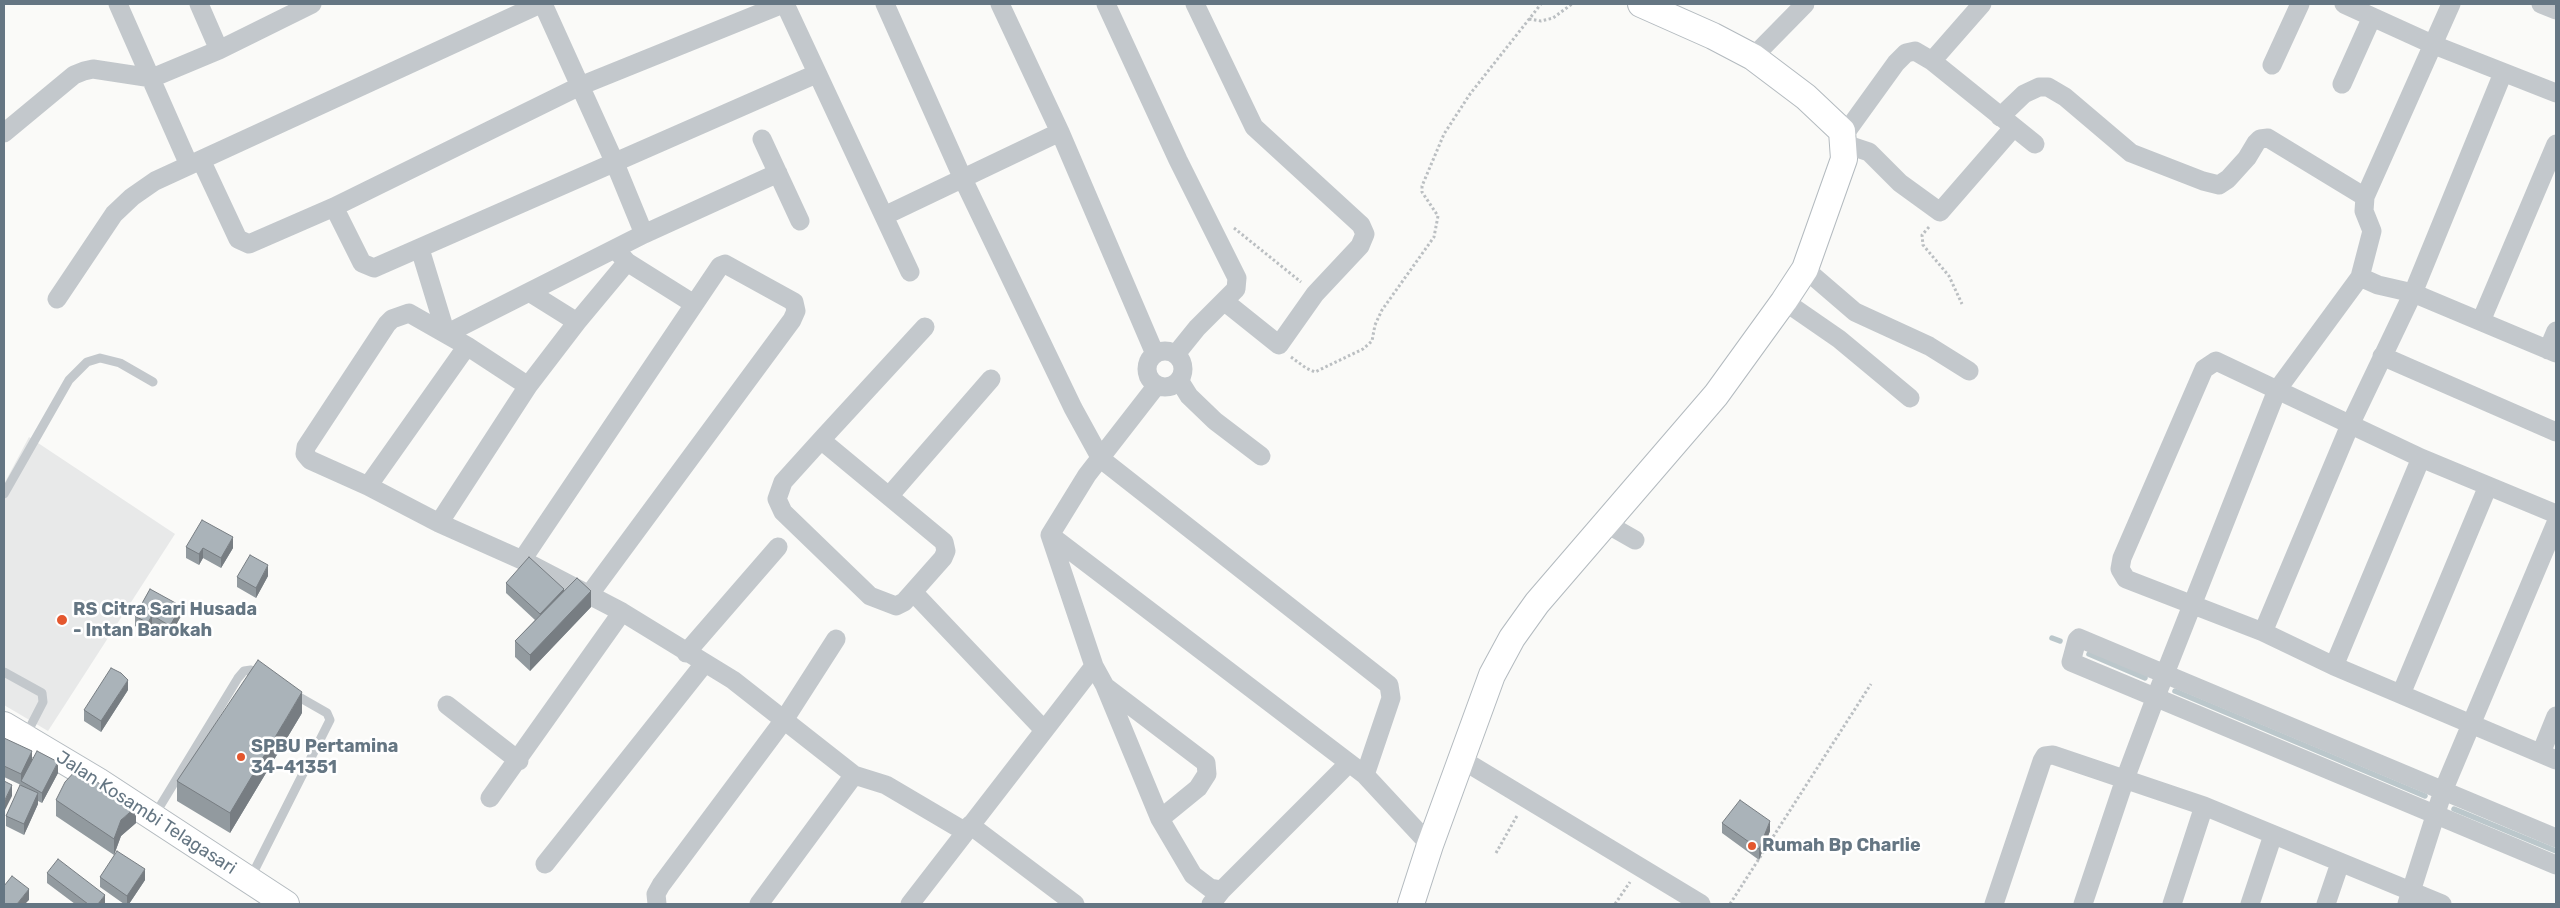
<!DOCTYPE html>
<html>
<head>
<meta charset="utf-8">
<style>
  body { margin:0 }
  #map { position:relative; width:2560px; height:908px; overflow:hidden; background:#fafaf8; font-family:Rubik,sans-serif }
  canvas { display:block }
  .frame { position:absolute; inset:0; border:5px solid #657683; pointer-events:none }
</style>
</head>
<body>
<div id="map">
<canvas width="2560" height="908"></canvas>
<div class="frame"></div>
</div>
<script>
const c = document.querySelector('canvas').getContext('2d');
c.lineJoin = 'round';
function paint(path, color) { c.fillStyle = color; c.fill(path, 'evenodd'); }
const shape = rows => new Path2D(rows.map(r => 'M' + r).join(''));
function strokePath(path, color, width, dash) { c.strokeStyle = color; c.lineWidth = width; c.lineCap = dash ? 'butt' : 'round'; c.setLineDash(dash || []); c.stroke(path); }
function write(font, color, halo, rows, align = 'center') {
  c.font = font + ' Rubik,sans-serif'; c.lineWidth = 5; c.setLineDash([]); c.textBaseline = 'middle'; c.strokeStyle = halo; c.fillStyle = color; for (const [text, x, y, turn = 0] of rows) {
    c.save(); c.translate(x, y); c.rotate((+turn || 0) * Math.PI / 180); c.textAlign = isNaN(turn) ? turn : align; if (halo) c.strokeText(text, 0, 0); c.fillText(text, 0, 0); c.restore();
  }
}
paint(shape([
  [29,437,175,534,48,731,4,705,4,484]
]), '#e8e9e9');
strokePath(shape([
  [2052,638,2060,641],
  [2089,654,2145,678],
  [2175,691,2425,796],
  [2454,809,2556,851]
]), '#bbc7cb', 5.5);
const secondary = shape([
  [4,725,98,781,286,904],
  [1411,904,1430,845,1492,675,1512,638,1537,603,1716,395,1784,301,1805,269,1844,159,1842,131,1806,97,1753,57,1713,36,1641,4]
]);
strokePath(secondary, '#b3babf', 28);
strokePath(shape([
  [1529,19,1541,21,1553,18,1572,4],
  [1929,227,1922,235,1923,245,1949,276,1962,304],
  [1234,228,1301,282],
  [1291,357,1306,368,1315,372,1363,349,1372,341,1375,325,1382,310,1434,237,1438,216,1422,192,1422,186,1444,134,1470,94,1541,4],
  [1496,853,1518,814],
  [1615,904,1630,882],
  [1730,904,1871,684]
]), '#bbbfc2', 3, [2.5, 2.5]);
strokePath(shape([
  [4,494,69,380,87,362,100,358,120,363,153,382],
  [4,672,42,693,43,702,26,735],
  [154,816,238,678,244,671,251,670,261,676],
  [251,877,330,720,327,713,292,693]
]), '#c3c8cc', 9);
strokePath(shape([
  [118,4,189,165],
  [199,4,219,50],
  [543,4,614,161,644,234],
  [785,4,910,272],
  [885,4,963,179,1073,408,1101,459,1389,685,1391,698,1365,775],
  [1000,4,1060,132,1155,354],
  [1106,4,1178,160,1237,278,1236,289,1197,328,1176,354],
  [1195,4,1254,127,1361,225,1365,234,1360,246,1315,294,1279,345,1224,301],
  [2344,4,2434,45,2556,93],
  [2541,4,2556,10],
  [1753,57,1805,4],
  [1932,61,1982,4],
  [2272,65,2300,4],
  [2342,84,2372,17],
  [2000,117,2024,94,2039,87,2048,87,2065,97,2131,153,2203,181,2219,185,2228,179,2247,158,2256,143,2260,139,2268,138,2365,197],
  [4,133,74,75,84,71,93,69,152,78,219,50,312,4],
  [1844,135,1896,63,1906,53,1915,51,1932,61,2035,144],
  [762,139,800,221],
  [1845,144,1869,152,1900,183,1940,212,2013,128],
  [202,162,238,239,249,244,334,207,580,86,783,4],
  [334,207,362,263,374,268,816,74],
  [884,216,1060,132],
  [420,249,446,334,644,234,778,173],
  [627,262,694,304],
  [1805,269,1855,312,1929,346,1969,371],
  [2360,277,2378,285,2413,293,2556,353],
  [57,299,114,214,132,197,155,181,540,4],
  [1784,301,1839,339,1910,398],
  [2481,321,2556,144],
  [577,322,627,262,615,249],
  [2548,350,2556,331],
  '1147 369a18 18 0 1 1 36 0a18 18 0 1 1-36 0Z',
  [2382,356,2556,432],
  [1179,380,1189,396,1215,421,1261,456],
  [1157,385,1087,475,1050,535,1094,666,1105,686,1160,819,1193,875,1210,888,1222,890],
  [528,386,467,346,409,313,392,319,387,324,306,447,305,454,310,460,368,486,439,523,522,560,622,612,733,680,854,775,886,785,964,831],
  [821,440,944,542,946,551,943,558,904,602,896,606,870,596,783,512,777,499,783,482,821,440,925,327],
  [368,486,467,346],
  [890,495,991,379],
  [2556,514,2421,458,2216,361,2204,369,2122,558,2120,569,2126,579,2263,632,2334,666,2556,760],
  [439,523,528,386,577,322,529,292],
  [1607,524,1635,540],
  [1050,535,1365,775,1430,845],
  [522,560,720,266,725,264,794,302,796,311,792,320,589,595],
  [913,592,1044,730],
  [2263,632,2350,425,2413,293,2503,73],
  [686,653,778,547],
  [2334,666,2421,458],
  [1106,687,1206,763,1207,774,1198,788,1160,819],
  [2401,694,2488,486],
  [447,705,519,761],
  [2541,753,2556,716],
  [1461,759,1701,904],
  [490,798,622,612],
  [970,825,1075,904],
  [2556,838,2079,638,2077,640,2071,662,2556,865],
  [545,864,704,664],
  [657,904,656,894,661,885,784,720,836,639],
  [759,904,854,775],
  [910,904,1094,666],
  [1211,904,1222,890,1349,763],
  [1994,904,2042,761,2045,756,2053,755,2204,806,2442,904],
  [2083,904,2125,779,2155,699,2277,390,2360,277,2372,231,2364,211,2365,197,2451,4],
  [2172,904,2204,806],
  [2250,904,2273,835],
  [2326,904,2340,863],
  [2407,904,2443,791,2556,523]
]), '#c3c8cc', 19);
strokePath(secondary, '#fff', 26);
paint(shape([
  [186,547,233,548,221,568,203,558,199,565,186,558],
  [268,576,256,598,237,587,237,577],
  [506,583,564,591,591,607,530,671,515,657,515,641,535,620,506,593],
  [150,589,181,616,170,636,152,626,148,634,135,626,135,616],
  [128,690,101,732,84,721,84,710],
  [302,713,230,833,177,801,177,781],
  [4,738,32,760,58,773,42,803,38,801,38,804,24,835,6,826,6,816,21,785,4,777],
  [56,800,136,823,121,836,114,855,56,816],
  [1722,823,1770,831,1759,860,1722,833],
  [47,873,105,904,75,904,47,883],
  [100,877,145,880,129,904,124,904,100,887]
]), '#929a9f');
paint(shape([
  [233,537,233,548,221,568,221,558],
  [203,548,203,558,199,565,199,554],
  [268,565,268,576,256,598,256,588],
  [564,589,564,599,540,625,540,614],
  [591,591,591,607,530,671,530,655],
  [181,606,181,616,170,636,170,626],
  [152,615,152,626,148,634,148,623],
  [128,680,128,690,101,732,101,721],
  [302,692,302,713,230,833,230,813],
  [32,751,32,762,21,781,21,774],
  [58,762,58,773,42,803,42,793],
  [12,785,12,796,4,812,4,802],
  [38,793,38,804,24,835,24,824],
  [136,807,136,823,121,836,114,855,114,839,121,820],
  [1770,821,1770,831,1759,860,1759,849],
  [145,869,145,880,129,904,127,904,127,896],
  [29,889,29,900,25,904,17,904],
  [105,895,105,904,98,904]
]), '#777d82');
const building = shape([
  [202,520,233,537,221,558,203,548,199,554,186,547,202,520],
  [250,555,268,565,256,588,237,577,250,555],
  [529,557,564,589,540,614,506,583,529,557],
  [577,578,591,591,530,655,515,641,577,578],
  [150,589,181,606,170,626,152,615,148,623,135,616,150,589],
  [258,660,302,692,230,813,177,781,258,660],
  [111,668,121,673,128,680,101,721,84,710,111,668],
  [4,738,32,751,21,774,4,766,4,738],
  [37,751,58,762,42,793,21,781,37,751],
  [77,769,136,807,121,820,114,839,56,800,65,782,77,769],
  [4,781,12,785,4,802,4,781],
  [20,785,38,793,24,824,6,816,20,785],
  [1740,800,1770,821,1759,849,1722,823,1740,800],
  [117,851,145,869,127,896,100,877,117,851],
  [58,859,105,895,98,904,88,904,47,873,58,859],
  [12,876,29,889,17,904,4,904,4,886,12,876]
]);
paint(building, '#aab3b9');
strokePath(building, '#777d82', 1);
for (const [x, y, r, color] of [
  [62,620,6,"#e4572e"],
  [241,757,5,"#e4572e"],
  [1752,846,5,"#e4572e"]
]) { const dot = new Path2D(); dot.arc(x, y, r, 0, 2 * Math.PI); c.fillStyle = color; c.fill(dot); strokePath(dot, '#fff', 2); }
write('bold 18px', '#657683', '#fff', [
  ["RS Citra Sari Husada",73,610],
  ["- Intan Barokah",73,631],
  ["SPBU Pertamina",251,747],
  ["34-41351",251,768],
  ["Rumah Bp Charlie",1762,846]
], 'left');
write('18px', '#657683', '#fff', [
  ["Jalan Kosambi Telagasari",146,813,33]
]);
</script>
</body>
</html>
